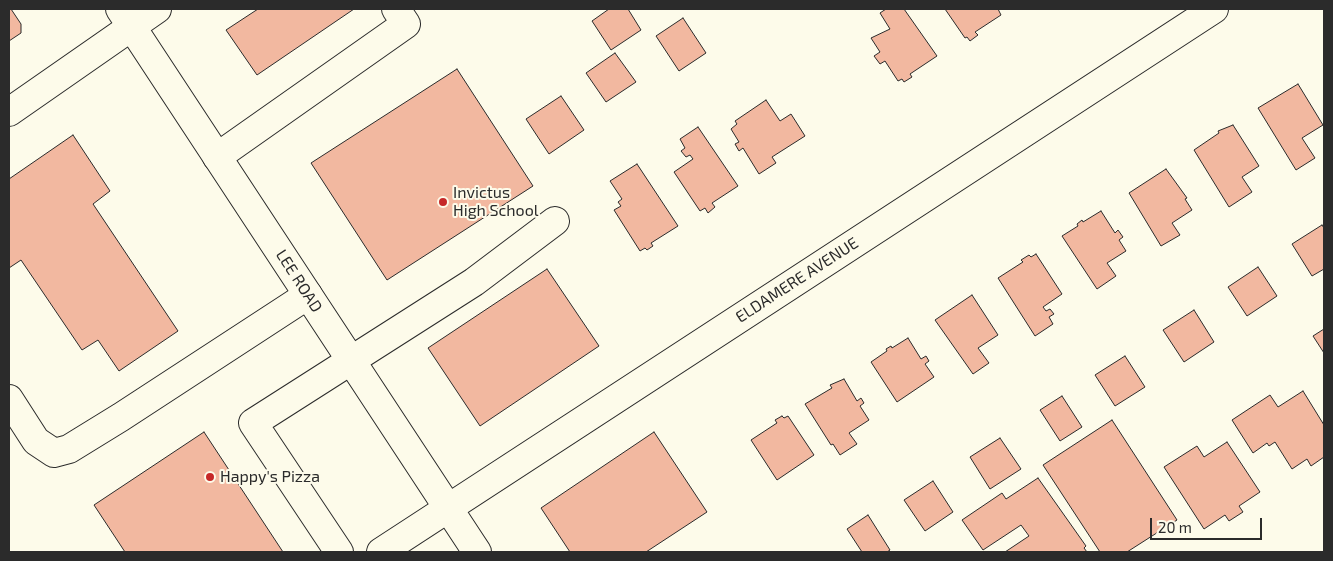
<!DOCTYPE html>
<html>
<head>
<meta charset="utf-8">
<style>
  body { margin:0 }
  #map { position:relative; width:1333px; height:561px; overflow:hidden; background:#fdfbea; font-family:"Exo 2",sans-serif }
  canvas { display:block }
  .frame { position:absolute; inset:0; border:10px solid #2b2b2b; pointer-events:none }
  .scale { position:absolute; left:1150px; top:518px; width:112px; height:22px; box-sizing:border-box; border:2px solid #2b2b2b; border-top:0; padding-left:6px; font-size:15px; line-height:18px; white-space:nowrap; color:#2b2b2b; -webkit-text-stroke:4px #fdfbea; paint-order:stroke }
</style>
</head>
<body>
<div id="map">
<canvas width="1333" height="561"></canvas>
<div class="frame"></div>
<div class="scale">20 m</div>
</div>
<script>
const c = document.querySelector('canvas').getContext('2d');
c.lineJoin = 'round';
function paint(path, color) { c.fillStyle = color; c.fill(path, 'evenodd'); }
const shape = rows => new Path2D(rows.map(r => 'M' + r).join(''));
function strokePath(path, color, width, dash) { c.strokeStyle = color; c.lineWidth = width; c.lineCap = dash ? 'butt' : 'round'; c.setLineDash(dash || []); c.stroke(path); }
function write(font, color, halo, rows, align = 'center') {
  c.font = font + ' "Exo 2",sans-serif'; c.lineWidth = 4; c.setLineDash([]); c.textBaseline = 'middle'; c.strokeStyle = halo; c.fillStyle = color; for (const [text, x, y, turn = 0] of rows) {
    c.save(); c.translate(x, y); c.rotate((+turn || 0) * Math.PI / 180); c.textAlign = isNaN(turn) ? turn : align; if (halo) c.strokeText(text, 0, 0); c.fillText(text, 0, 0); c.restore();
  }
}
const building = shape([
  [9,9,11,9,21,24,21,33,9,41,9,9],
  [258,9,354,9,257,75,226,30,258,9],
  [609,9,628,9,641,30,611,50,592,21,609,9],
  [886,9,904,9,937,56,910,74,912,77,904,82,902,79,898,81,885,61,880,64,874,56,880,52,871,38,890,29,880,13,886,9],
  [945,9,998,9,1001,15,975,32,978,35,970,41,967,37,965,38,945,9],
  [683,18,706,53,679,71,656,36,683,18],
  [615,53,636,82,606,102,586,73,615,53],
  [457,69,533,186,387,280,311,163,457,69],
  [1298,84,1323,125,1302,138,1315,158,1296,170,1258,108,1298,84],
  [561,96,584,130,549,154,526,119,561,96],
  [766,100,780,121,791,114,805,136,772,157,776,163,759,174,743,148,739,151,735,144,739,142,731,129,737,124,735,121,766,100],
  [1233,125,1259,166,1242,177,1252,192,1229,207,1194,150,1219,133,1218,131,1233,125],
  [698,127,738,186,712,203,715,207,708,213,705,208,700,211,674,172,693,159,690,155,686,157,681,151,685,148,680,139,698,127],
  [73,135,110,191,93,204,178,331,119,371,98,340,82,350,21,260,9,268,9,179,73,135],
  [637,164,678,226,651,243,653,246,647,250,645,248,640,251,614,210,621,206,618,202,622,199,610,181,637,164],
  [1166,169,1187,198,1185,199,1192,210,1172,223,1180,235,1161,246,1129,193,1166,169],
  [1101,211,1115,233,1118,230,1123,237,1119,240,1126,251,1107,263,1116,276,1097,289,1062,236,1078,226,1077,224,1082,220,1083,222,1101,211],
  [1322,225,1324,228,1324,269,1312,276,1292,244,1322,225],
  [1036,254,1062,294,1043,307,1046,311,1050,309,1054,314,1049,317,1053,324,1035,336,998,278,1023,262,1021,260,1029,255,1031,257,1036,254],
  [1258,267,1277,296,1247,316,1228,287,1258,267],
  [547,269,599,346,480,426,428,348,547,269],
  [972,295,998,335,978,348,989,363,973,374,935,320,972,295],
  [1194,310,1214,342,1184,362,1163,330,1194,310],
  [1324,329,1324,353,1313,336,1324,329],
  [908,338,921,359,926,356,929,361,925,364,934,377,897,402,871,362,887,351,886,349,891,346,892,348,908,338],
  [1125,356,1145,387,1115,406,1095,375,1125,356],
  [844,379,857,401,861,398,864,403,860,406,869,420,849,433,857,444,840,455,833,444,831,445,805,404,832,388,830,385,844,379],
  [1303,391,1324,425,1324,457,1311,466,1307,459,1292,469,1275,442,1269,446,1267,443,1253,453,1232,420,1270,395,1278,407,1303,391],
  [1062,396,1082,427,1060,441,1040,410,1062,396],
  [782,416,784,418,788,416,814,455,777,480,751,440,777,423,775,420,782,416],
  [1112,420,1177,520,1127,552,1100,552,1043,465,1112,420],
  [204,432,283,552,125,552,94,505,204,432],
  [654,432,707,512,646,552,570,552,541,508,654,432],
  [1000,438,1021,469,990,489,970,457,1000,438],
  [1227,442,1260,492,1239,506,1243,512,1229,521,1225,515,1204,529,1164,467,1197,446,1204,457,1227,442],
  [1038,478,1086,546,1084,548,1087,552,1005,552,1029,536,1021,525,983,550,962,520,1002,493,1006,499,1038,478],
  [933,481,953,512,925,531,904,500,933,481],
  [868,515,890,550,887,552,862,552,847,529,868,515]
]);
paint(building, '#f2b8a0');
strokePath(building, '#2b2b2b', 1);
const minor = shape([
  [9,112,157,9],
  [217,157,406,24,396,9],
  [9,399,36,441,54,453,69,449,121,417,308,295],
  [339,552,253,423,474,282,555,221],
  [381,552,1214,9]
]);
const major = shape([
  [120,9,477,552]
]);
strokePath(minor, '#2b2b2b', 30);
strokePath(major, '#2b2b2b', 30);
strokePath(minor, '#fdfbea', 28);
strokePath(major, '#fdfbea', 28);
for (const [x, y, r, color] of [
  [443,202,5,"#c62828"],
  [210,477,5,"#c62828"]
]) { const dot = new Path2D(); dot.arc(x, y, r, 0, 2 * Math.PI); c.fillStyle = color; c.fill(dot); strokePath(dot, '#fdfbea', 2); }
write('16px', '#2b2b2b', '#fdfbea', [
  ["Invictus",453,193],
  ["High School",453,211],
  ["Happy's Pizza",220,477]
], 'left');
write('16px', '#2b2b2b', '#fdfbea', [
  ["ELDAMERE AVENUE",797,280,-33],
  ["LEE ROAD",299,281,57]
]);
</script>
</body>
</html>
